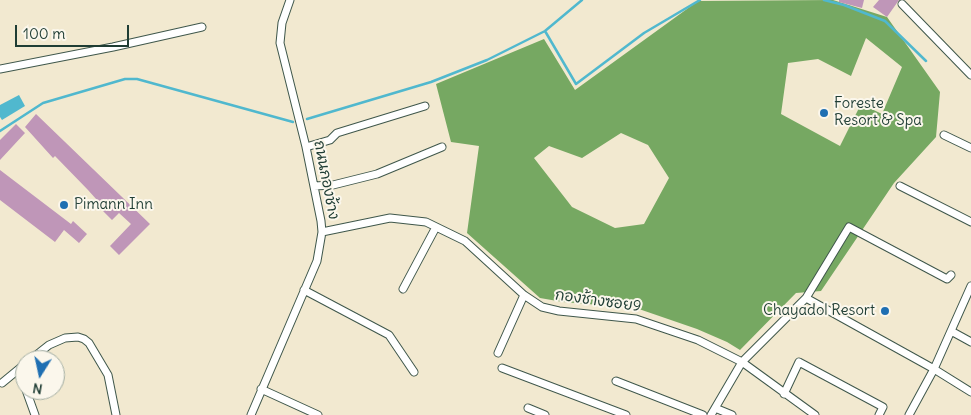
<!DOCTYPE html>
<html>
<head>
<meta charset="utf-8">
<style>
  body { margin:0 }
  #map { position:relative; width:971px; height:415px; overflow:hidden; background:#f2e9d0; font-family:Delius,sans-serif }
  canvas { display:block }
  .north { position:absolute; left:15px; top:350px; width:50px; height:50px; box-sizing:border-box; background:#fbf7ec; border:1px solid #a3ada2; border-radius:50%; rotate:190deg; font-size:14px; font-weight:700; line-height:20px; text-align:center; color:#1f3d34 }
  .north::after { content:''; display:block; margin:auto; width:18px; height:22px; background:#1f6fb2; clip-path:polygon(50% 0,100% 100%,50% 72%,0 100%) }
  .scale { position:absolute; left:15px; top:25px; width:114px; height:22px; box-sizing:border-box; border:2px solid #1f3d34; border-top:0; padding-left:6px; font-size:15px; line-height:18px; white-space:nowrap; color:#1f3d34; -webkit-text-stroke:4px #fbf7ec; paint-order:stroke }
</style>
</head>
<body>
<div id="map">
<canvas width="971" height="415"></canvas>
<div class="north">N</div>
<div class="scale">100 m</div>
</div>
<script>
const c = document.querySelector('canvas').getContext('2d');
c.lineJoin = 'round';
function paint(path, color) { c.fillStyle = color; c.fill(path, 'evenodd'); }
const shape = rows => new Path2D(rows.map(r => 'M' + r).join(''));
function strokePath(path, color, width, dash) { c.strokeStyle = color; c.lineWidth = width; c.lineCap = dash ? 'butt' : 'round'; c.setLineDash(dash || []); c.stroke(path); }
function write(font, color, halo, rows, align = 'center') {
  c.font = font + ' Delius,"Playpen Sans Thai",sans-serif'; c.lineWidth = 4; c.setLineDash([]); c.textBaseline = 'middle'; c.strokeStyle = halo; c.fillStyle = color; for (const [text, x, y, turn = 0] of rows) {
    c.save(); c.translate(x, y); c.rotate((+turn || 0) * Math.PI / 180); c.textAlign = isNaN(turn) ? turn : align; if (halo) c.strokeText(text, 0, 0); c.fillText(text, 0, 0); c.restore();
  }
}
paint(shape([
  [833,0,887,17,940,92,936,137,894,183,821,291,796,293,740,350,727,342,697,329,636,308,563,302,540,298,467,233,479,146,451,142,436,84,544,39,575,90,698,1],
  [866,38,902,67,882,114,861,104,840,146,781,114,788,63,818,59,851,76],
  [621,133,648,145,669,178,644,224,615,228,572,207,534,158,549,146,582,158]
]), '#76a862');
paint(shape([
  [19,95,25,106,2,120,0,117,0,105]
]), '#50b8ce');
strokePath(shape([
  [824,0,844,5,885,21,926,61],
  [545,31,576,84,644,33,700,0],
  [307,119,431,82,487,60,545,31,582,0],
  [0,131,43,103,125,79,137,79,293,122]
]), '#50b8ce', 2.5);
paint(shape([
  [839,0,864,0,862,8,839,2],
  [879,0,899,0,887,17,873,7],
  [36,114,150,224,119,255,110,246,131,224,119,213,112,220,103,211,105,209,88,190,55,156,53,158,25,127],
  [16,124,25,133,0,160,0,140],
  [0,170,71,224,73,221,87,234,79,243,64,230,55,242,0,200]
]), '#bf96b8');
const minor = shape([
  [902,4,971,75],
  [0,69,113,47,202,27],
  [944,135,971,148],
  [306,147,330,140,337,133,425,106],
  [314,186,333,185,377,174,442,147],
  [900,186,971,222],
  [322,232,390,218,426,222,465,241,524,295,542,307,559,311,636,319,698,340,742,362,815,415],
  [403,289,436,227],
  [304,290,389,335,414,372],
  [806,298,934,369,971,286],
  [951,331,971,342],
  [498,353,524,295],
  [30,360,49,345,65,338,78,337,84,339,89,343,108,375,116,415],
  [502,368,626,415],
  [616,381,703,415],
  [2,383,25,364],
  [261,389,318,415],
  [26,390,35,415],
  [784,394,799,362,883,407,879,415],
  [528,408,545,415],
  [715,408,732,415],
  [251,415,317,261,322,232,321,221,306,147,280,43,282,23,290,0],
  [711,415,742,362,806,298,849,227,947,279,951,275],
  [909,415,934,369,971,392]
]);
strokePath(minor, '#3f574b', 9);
strokePath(minor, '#fff', 7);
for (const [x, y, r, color] of [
  [824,113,5,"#1f6fb2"],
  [64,205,5,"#1f6fb2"],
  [885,311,5,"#1f6fb2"]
]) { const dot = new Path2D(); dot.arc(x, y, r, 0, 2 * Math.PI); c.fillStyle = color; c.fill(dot); strokePath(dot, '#fbf7ec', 2); }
write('15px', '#1f3d34', '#fbf7ec', [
  ["Foreste",834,104],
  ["Resort & Spa",834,121],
  ["Pimann Inn",74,205],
  ["Chayadol Resort",875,311,"right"]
], 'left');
write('15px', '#1f3d34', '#fbf7ec', [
  ["ถนนกองช้าง",326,180,79],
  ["กองช้างซอย9",598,301,8]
]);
</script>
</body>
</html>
